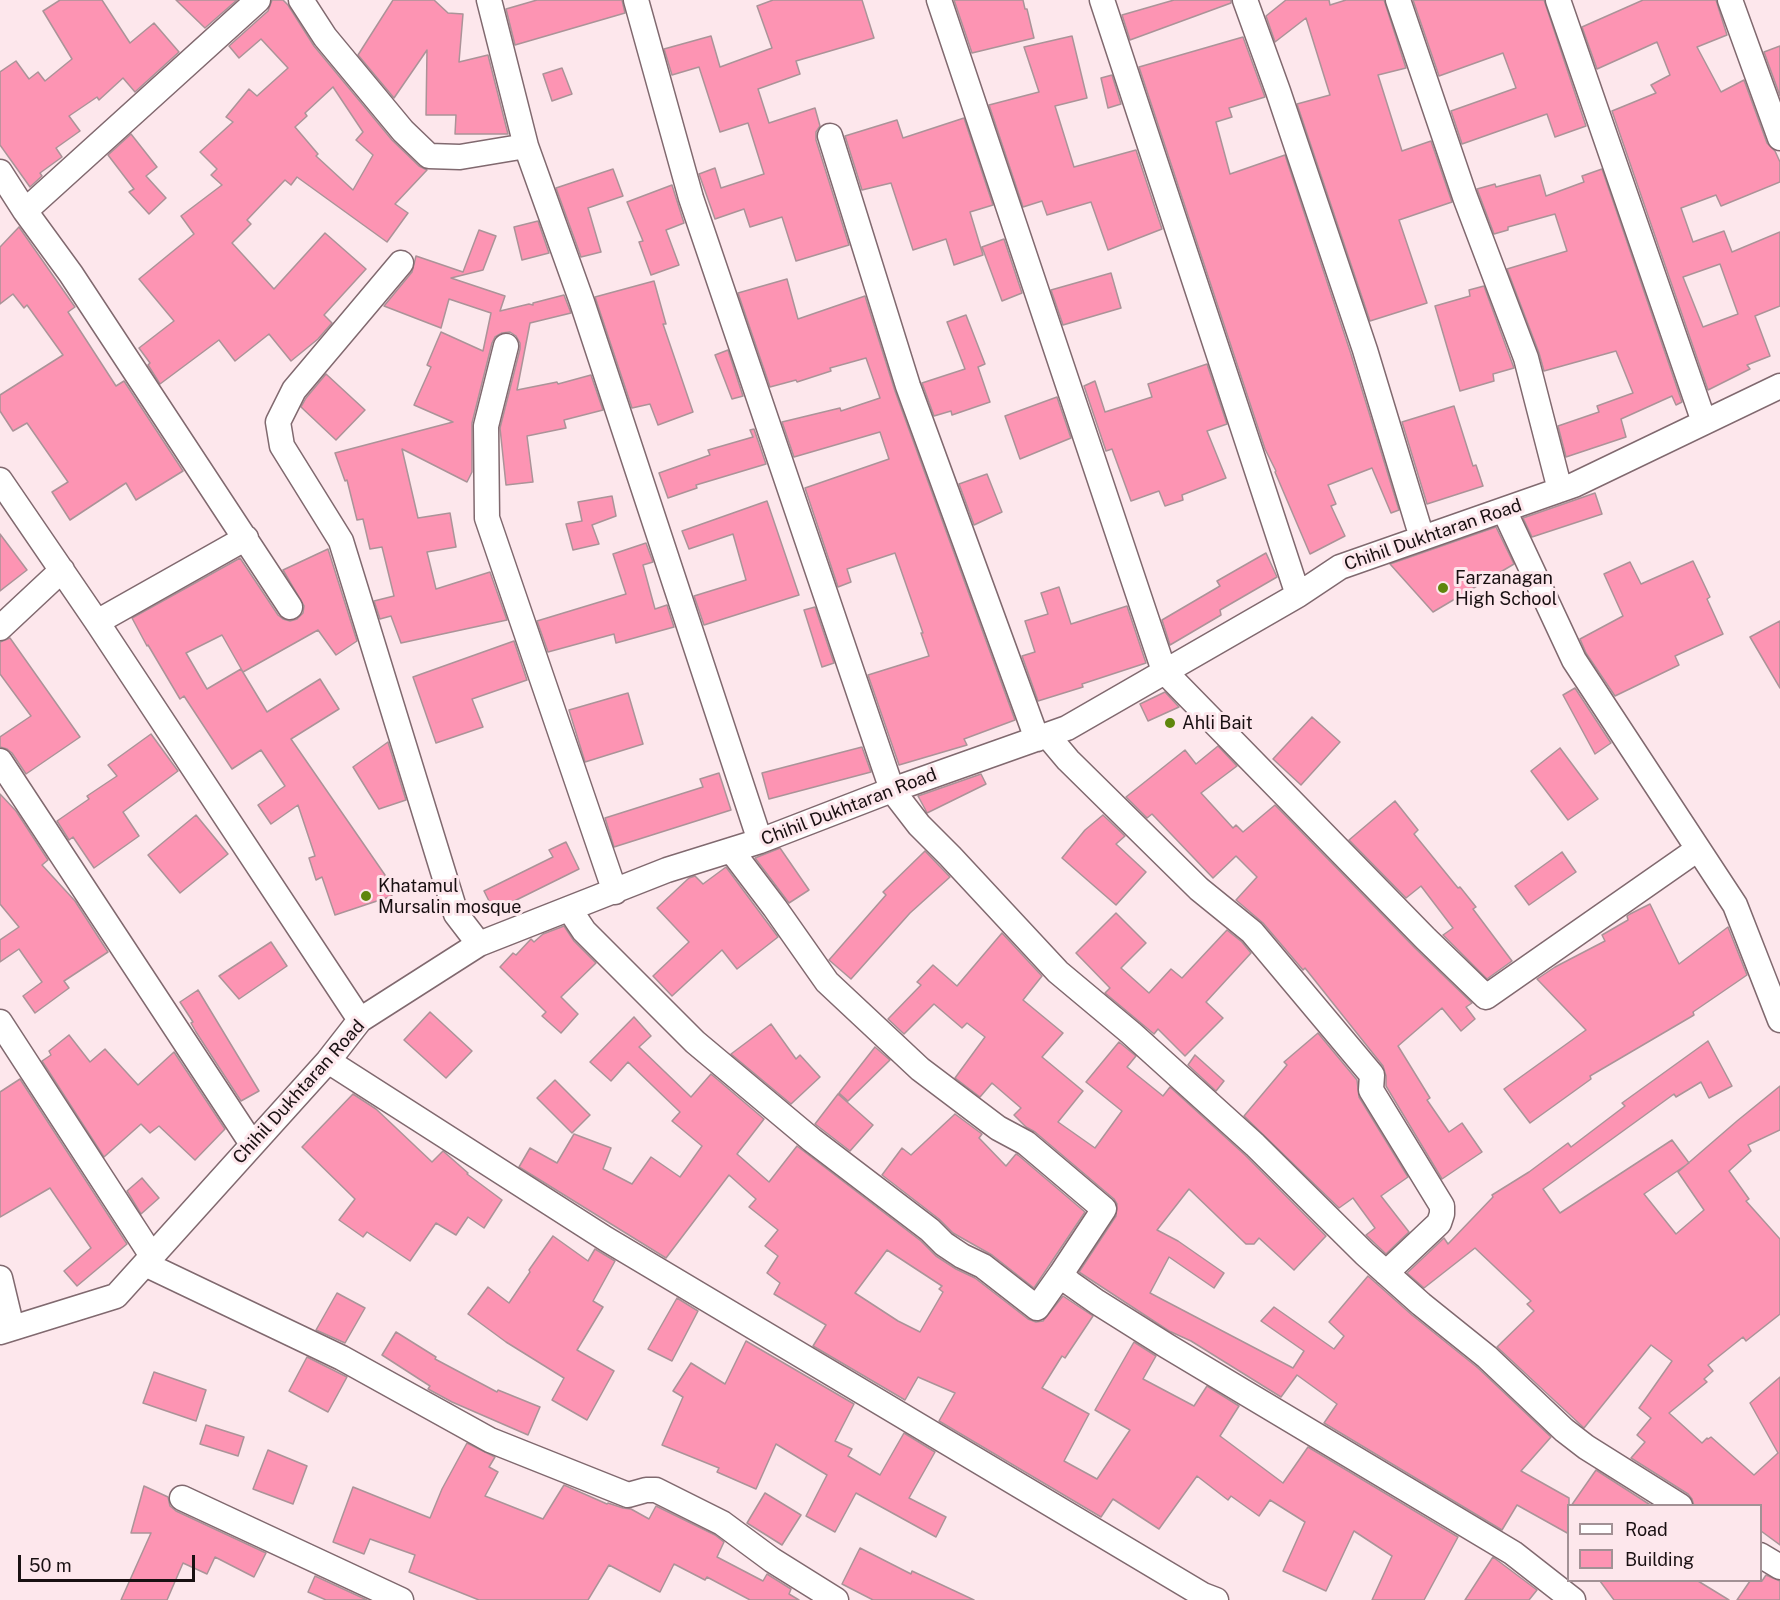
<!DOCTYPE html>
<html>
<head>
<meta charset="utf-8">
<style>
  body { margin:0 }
  #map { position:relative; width:1780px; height:1600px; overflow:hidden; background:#fde7ec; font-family:"Public Sans",sans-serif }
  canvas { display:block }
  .legend { position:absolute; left:1567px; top:1504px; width:195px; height:78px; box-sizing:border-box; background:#fde7ec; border:2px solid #a29195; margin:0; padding:8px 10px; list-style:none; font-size:18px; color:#191012 }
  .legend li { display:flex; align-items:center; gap:12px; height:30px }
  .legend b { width:30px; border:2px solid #a29195 }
  .scale { position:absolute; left:18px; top:1555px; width:177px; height:27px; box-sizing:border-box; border:3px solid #191012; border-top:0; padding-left:8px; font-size:18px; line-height:21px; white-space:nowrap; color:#191012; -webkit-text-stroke:4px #fde7ec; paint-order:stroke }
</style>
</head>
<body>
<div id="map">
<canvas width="1780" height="1600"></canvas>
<ul class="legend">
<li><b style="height:8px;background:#fff"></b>Road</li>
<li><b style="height:16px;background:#fd94b3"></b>Building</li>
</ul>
<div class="scale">50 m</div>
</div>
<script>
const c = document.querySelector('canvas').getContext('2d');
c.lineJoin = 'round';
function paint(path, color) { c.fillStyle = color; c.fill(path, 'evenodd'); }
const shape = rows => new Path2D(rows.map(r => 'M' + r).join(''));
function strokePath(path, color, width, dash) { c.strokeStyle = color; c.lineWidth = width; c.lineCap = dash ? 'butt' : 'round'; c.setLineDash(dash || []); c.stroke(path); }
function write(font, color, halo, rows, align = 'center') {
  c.font = font + ' "Public Sans",sans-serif'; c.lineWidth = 6; c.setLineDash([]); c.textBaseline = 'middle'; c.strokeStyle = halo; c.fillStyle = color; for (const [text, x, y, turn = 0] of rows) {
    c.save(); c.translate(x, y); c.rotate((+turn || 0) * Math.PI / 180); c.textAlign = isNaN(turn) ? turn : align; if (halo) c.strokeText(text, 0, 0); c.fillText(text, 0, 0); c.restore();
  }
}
const building = shape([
  [60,0,102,0,130,43,154,23,179,52,135,92,123,78,99,100,97,97,69,116,80,131,56,148,62,157,40,173,42,176,30,187,0,145,0,72,16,61,29,79,38,72,45,81,72,59,43,11,60,0],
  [176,0,237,0,205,28,176,0],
  [272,0,283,0,288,5,314,46,392,140,419,166,427,170,395,204,408,213,387,242,297,177,291,185,285,180,247,220,251,224,232,243,274,289,325,233,366,269,324,315,332,323,318,339,291,361,269,334,235,361,219,340,160,384,148,365,150,363,139,348,174,321,139,279,194,234,181,216,222,185,211,175,217,169,200,152,233,122,226,117,249,89,257,96,288,68,261,39,239,58,229,46,268,11,272,0],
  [333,87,363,132,356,140,373,155,353,190,316,156,318,154,295,127,307,116,305,113,333,87],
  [393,0,434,0,448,13,463,14,459,62,488,55,508,134,455,134,456,115,426,115,427,50,394,98,358,55,393,0],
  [537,0,622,0,625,13,515,45,506,9,537,0],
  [773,0,862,0,874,38,796,61,800,74,758,89,769,123,815,108,820,126,816,132,816,140,849,245,796,261,782,217,750,227,744,209,715,219,699,174,715,168,721,188,764,174,748,123,720,132,699,67,672,75,664,49,711,36,720,67,772,48,757,6,773,0],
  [954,0,1023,0,1025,9,1027,9,1034,38,972,53,954,0],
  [1174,0,1231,0,1231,3,1130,40,1122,15,1174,0],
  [1286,0,1329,0,1330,5,1346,0,1384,0,1406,68,1378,75,1402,151,1431,141,1452,202,1399,220,1427,303,1370,321,1297,104,1330,95,1306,18,1275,42,1266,16,1286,0],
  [1413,0,1544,0,1586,126,1555,137,1547,114,1462,144,1451,111,1516,88,1503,53,1439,76,1413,0],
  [1643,0,1716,0,1727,35,1697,47,1721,92,1744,80,1767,143,1775,151,1780,162,1780,182,1721,206,1716,195,1681,208,1693,242,1724,231,1732,252,1780,232,1780,306,1755,316,1770,356,1747,365,1750,369,1708,390,1612,111,1656,93,1651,85,1670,75,1657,42,1597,69,1582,27,1643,0],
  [1720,264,1738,314,1703,327,1683,277,1720,264],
  [1072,36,1087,98,1055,106,1074,167,1136,150,1162,229,1108,250,1091,202,1047,215,1042,201,1023,207,989,105,1039,92,1024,47,1072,36],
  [1243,37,1265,97,1229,108,1232,117,1216,122,1230,174,1285,155,1351,354,1399,510,1391,513,1372,468,1328,485,1336,504,1331,506,1345,536,1310,554,1275,472,1276,471,1265,449,1139,67,1243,37],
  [1780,46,1780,96,1764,52,1780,46],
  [562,68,572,94,552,101,543,74,562,68],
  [1112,75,1121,104,1108,108,1101,78,1112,75],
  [964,118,993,205,970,212,983,255,954,265,946,239,913,250,891,183,862,190,845,136,897,120,903,138,964,118],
  [131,134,157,167,146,176,166,198,149,214,129,192,134,189,108,155,131,134],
  [613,169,623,196,588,208,601,252,581,257,556,188,613,169],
  [1602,169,1682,402,1676,405,1672,396,1621,419,1626,437,1566,457,1558,426,1599,412,1597,406,1633,393,1616,351,1544,371,1539,353,1507,269,1567,251,1555,214,1508,227,1508,230,1494,234,1477,189,1495,184,1496,187,1540,175,1546,196,1584,182,1582,176,1602,169],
  [672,185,684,223,666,230,679,265,651,275,639,242,643,241,627,202,672,185],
  [538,221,549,253,522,260,514,227,538,221],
  [19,227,75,307,68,312,116,386,124,381,183,471,136,500,126,483,70,520,52,492,68,482,27,423,13,431,0,411,0,395,63,355,27,305,24,308,13,294,0,304,0,247,19,227],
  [479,230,496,236,483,270,451,278,505,296,500,311,529,304,533,305,533,303,564,295,571,313,530,323,517,390,557,382,558,384,591,375,603,410,564,420,566,428,527,436,533,482,506,485,500,428,520,349,520,343,516,336,510,332,502,333,495,337,492,343,472,423,472,472,467,482,402,449,418,518,450,513,456,547,427,552,436,589,490,572,507,620,401,643,391,616,380,619,374,601,394,596,382,547,370,549,363,519,357,520,347,480,345,481,335,453,453,422,414,405,431,367,427,365,441,332,483,351,491,313,449,299,441,328,384,306,412,272,416,256,463,272,479,230],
  [1004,239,1022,293,1002,301,982,247,1004,239],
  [1111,273,1121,308,1063,325,1051,290,1111,273],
  [787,279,798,319,865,296,895,391,1015,720,964,739,967,745,899,765,868,675,929,656,921,633,923,633,895,553,847,569,851,582,838,587,805,488,889,459,880,432,794,457,782,422,840,408,841,411,880,398,866,358,830,368,831,371,797,382,796,380,770,387,738,293,787,279],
  [654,281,666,324,663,324,693,412,658,425,650,404,632,408,595,297,654,281],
  [1484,286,1514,368,1493,374,1494,381,1460,391,1435,306,1470,296,1469,290,1484,286],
  [966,315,985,364,978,367,990,402,952,415,951,411,934,416,922,383,965,369,947,322,966,315],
  [728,350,743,396,732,399,715,355,728,350],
  [1207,364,1227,424,1207,431,1226,478,1182,495,1183,500,1165,506,1159,491,1131,501,1112,449,1106,451,1084,386,1095,381,1105,412,1152,397,1148,384,1207,364],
  [326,374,365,410,336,440,301,407,306,398,326,374],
  [1057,397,1071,438,1020,459,1005,416,1057,397],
  [1454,406,1473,466,1476,465,1483,486,1427,504,1402,422,1454,406],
  [754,429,766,464,696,485,697,488,668,498,659,473,710,455,708,450,753,437,750,430,754,429],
  [987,474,1002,512,974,525,959,484,987,474],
  [1595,493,1602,514,1532,537,1523,518,1595,493],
  [612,496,616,516,592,525,599,544,573,550,566,524,582,521,578,502,612,496],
  [767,501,799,595,704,625,694,596,746,580,733,534,689,549,682,531,767,501],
  [1496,527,1514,564,1433,612,1390,564,1496,527],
  [0,534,27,570,0,591,0,534],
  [646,543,653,562,643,565,655,609,667,605,674,627,616,643,614,634,548,652,537,621,626,594,613,554,646,543],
  [328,549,357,641,336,655,318,630,243,672,222,635,186,653,207,689,241,669,267,712,320,679,339,709,291,739,385,875,392,896,335,915,322,877,316,880,309,858,315,856,298,805,271,824,258,805,285,786,261,750,232,769,184,696,180,699,148,645,147,646,132,618,240,558,278,615,283,619,290,621,297,619,303,613,304,606,283,570,328,549],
  [1266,553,1277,577,1220,610,1221,615,1170,645,1162,620,1220,586,1217,581,1266,553],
  [1693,561,1710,597,1707,599,1723,634,1675,656,1679,665,1615,696,1586,653,1580,639,1623,616,1604,574,1630,562,1641,584,1693,561],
  [1059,587,1071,624,1127,606,1146,663,1082,684,1083,687,1038,701,1022,656,1035,652,1025,621,1048,614,1041,593,1059,587],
  [815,607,834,663,822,667,804,610,815,607],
  [1780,621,1780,688,1750,637,1780,621],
  [10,638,80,737,26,774,12,753,7,749,0,747,0,737,31,716,0,674,0,642,10,638],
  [514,641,527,680,472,699,483,727,436,743,413,677,514,641],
  [1575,688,1611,743,1595,754,1563,695,1575,688],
  [1165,692,1179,707,1148,721,1140,704,1165,692],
  [628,693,643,744,585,762,569,710,628,693],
  [1312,717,1340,742,1301,785,1273,759,1312,717],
  [151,734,178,771,123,812,139,836,94,868,73,837,69,840,57,821,89,799,87,796,117,776,108,765,151,734],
  [388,742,406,800,379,809,353,767,388,742],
  [1218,746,1237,766,1201,793,1233,828,1236,825,1243,832,1275,805,1415,948,1472,1003,1466,1007,1475,1019,1461,1031,1442,1008,1398,1046,1430,1098,1427,1100,1449,1132,1462,1123,1482,1152,1442,1179,1386,1086,1386,1076,1383,1066,1305,968,1303,970,1263,923,1236,900,1257,877,1236,856,1213,878,1152,814,1147,818,1126,797,1185,750,1196,764,1218,746],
  [862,747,871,772,769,799,762,773,862,747],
  [1560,748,1598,799,1568,820,1531,771,1560,748],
  [719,773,731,810,614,847,605,818,703,787,700,779,719,773],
  [981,774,986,784,927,813,925,809,918,796,981,774],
  [0,794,16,811,48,860,42,865,75,901,108,952,64,981,69,988,35,1013,23,996,42,982,19,949,0,962,0,940,19,927,0,904,0,794],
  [1395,801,1418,830,1414,834,1458,888,1460,887,1476,907,1473,909,1512,961,1487,979,1443,935,1453,928,1421,886,1406,898,1349,840,1395,801],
  [196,815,228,854,180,893,148,855,196,815],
  [1103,815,1125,836,1116,844,1146,872,1116,905,1062,858,1085,830,1103,815],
  [566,842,579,869,494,911,484,891,553,857,549,850,566,842],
  [780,848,809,890,789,903,755,858,780,848],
  [925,851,950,877,910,913,851,979,829,960,886,895,883,892,925,851],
  [1562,852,1576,872,1529,905,1515,886,1562,852],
  [726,867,778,937,737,969,722,950,672,996,653,976,689,942,657,908,689,878,695,876,703,884,726,867],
  [1650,904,1679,964,1728,927,1747,975,1693,1012,1694,1015,1590,1076,1591,1079,1530,1123,1504,1089,1586,1030,1537,979,1555,967,1605,941,1602,935,1628,920,1627,916,1630,914,1650,904],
  [1116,913,1146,943,1121,968,1149,993,1171,969,1182,978,1227,930,1242,942,1251,953,1206,1002,1223,1018,1185,1056,1158,1029,1154,1034,1105,993,1110,988,1076,953,1116,913],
  [564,926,574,941,596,963,561,997,578,1014,561,1033,542,1016,546,1012,500,967,513,953,516,955,531,939,534,942,543,934,564,926],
  [1002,933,1042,976,1023,1000,1063,1033,1042,1057,1083,1091,1058,1122,1095,1148,1122,1111,1086,1082,1119,1042,1136,1056,1127,1067,1163,1096,1170,1087,1245,1155,1326,1236,1294,1270,1259,1238,1254,1244,1246,1244,1189,1189,1157,1230,1178,1241,1224,1273,1214,1288,1169,1257,1150,1293,1293,1368,1304,1351,1261,1321,1274,1307,1334,1349,1344,1336,1329,1322,1368,1276,1412,1315,1478,1368,1551,1437,1521,1471,1569,1498,1569,1534,1517,1505,1502,1530,1324,1423,1337,1404,1297,1375,1281,1397,1191,1341,1169,1331,1079,1272,1116,1216,1117,1204,1114,1199,1035,1132,1026,1127,1014,1115,1021,1108,992,1083,980,1097,955,1078,985,1037,967,1023,962,1028,934,1004,904,1034,888,1019,921,985,917,982,933,965,957,986,1002,933],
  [271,942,287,966,239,999,219,976,271,942],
  [198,990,259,1091,241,1101,196,1032,191,1023,193,1022,180,1002,198,990],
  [430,1012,472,1051,446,1078,404,1040,430,1012],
  [634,1017,651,1036,639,1047,691,1097,711,1074,764,1119,737,1154,769,1182,797,1146,921,1241,936,1256,956,1269,975,1278,1028,1319,1036,1322,1043,1321,1063,1296,1093,1316,1065,1358,1062,1356,1042,1388,1089,1414,1064,1461,1097,1479,1130,1430,1095,1410,1134,1342,1156,1356,1143,1379,1194,1406,1207,1386,1239,1406,1220,1436,1283,1483,1308,1447,1458,1537,1424,1600,1372,1600,1392,1556,1354,1531,1326,1591,1283,1571,1305,1522,1270,1500,1259,1516,1231,1496,1228,1500,1197,1476,1159,1529,1113,1499,1101,1517,939,1421,955,1393,918,1377,905,1400,813,1346,826,1325,774,1294,780,1283,767,1273,778,1256,765,1246,778,1230,749,1207,756,1199,729,1175,666,1258,519,1167,530,1148,557,1163,574,1134,611,1148,603,1169,632,1184,651,1157,680,1177,702,1146,672,1121,680,1112,628,1062,611,1081,590,1062,634,1017],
  [887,1250,942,1286,939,1289,943,1292,920,1332,898,1321,855,1293,887,1250],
  [771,1024,796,1059,800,1055,820,1077,791,1104,731,1054,771,1024],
  [1318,1033,1357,1080,1359,1097,1408,1177,1381,1196,1409,1232,1386,1254,1366,1235,1375,1228,1353,1198,1339,1208,1244,1116,1287,1065,1284,1062,1318,1033],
  [69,1035,90,1062,105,1049,138,1085,174,1052,225,1129,195,1160,159,1126,150,1133,141,1124,104,1157,42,1061,51,1055,49,1051,69,1035],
  [1708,1041,1732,1086,1709,1098,1701,1082,1676,1097,1674,1094,1543,1189,1560,1213,1672,1140,1689,1163,1644,1194,1676,1234,1704,1210,1678,1172,1737,1121,1780,1086,1780,1130,1748,1145,1751,1151,1729,1171,1749,1199,1746,1201,1780,1239,1780,1314,1746,1341,1743,1337,1708,1365,1713,1371,1704,1379,1707,1382,1669,1413,1702,1443,1707,1438,1708,1439,1711,1437,1754,1475,1778,1453,1750,1403,1780,1377,1780,1545,1761,1531,1761,1506,1694,1506,1692,1499,1688,1494,1631,1458,1645,1442,1637,1435,1651,1418,1639,1408,1672,1361,1651,1345,1584,1428,1497,1347,1534,1311,1527,1304,1531,1301,1475,1248,1424,1288,1407,1273,1444,1238,1448,1244,1493,1197,1492,1195,1529,1172,1568,1143,1571,1147,1625,1106,1622,1103,1708,1041],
  [875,1047,890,1060,848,1101,839,1093,875,1047],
  [1195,1055,1224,1081,1216,1091,1188,1065,1195,1055],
  [20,1079,127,1244,77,1286,64,1271,91,1248,50,1188,0,1217,0,1092,20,1079],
  [555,1080,590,1115,572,1133,537,1098,555,1080],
  [353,1094,376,1109,432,1162,443,1151,468,1173,467,1174,502,1200,484,1228,468,1217,456,1235,436,1223,410,1261,367,1232,363,1237,339,1220,355,1199,302,1147,353,1094],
  [838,1094,873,1125,850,1151,815,1124,838,1094],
  [955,1114,982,1134,979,1138,1006,1166,1016,1154,1018,1155,1085,1212,1034,1288,992,1255,953,1233,939,1219,882,1175,902,1148,911,1155,955,1114],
  [142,1178,159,1198,141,1214,127,1191,142,1178],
  [553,1236,588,1261,595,1249,615,1261,593,1301,603,1307,577,1350,614,1371,587,1420,552,1400,564,1378,506,1342,468,1314,488,1287,509,1303,530,1272,529,1270,553,1236],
  [337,1293,365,1308,345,1343,316,1330,337,1293],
  [677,1298,698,1311,672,1361,648,1349,677,1298],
  [396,1332,436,1357,435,1359,497,1392,498,1390,540,1407,528,1435,452,1402,428,1389,430,1386,382,1355,396,1332],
  [746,1341,854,1404,835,1441,852,1449,848,1456,880,1475,904,1433,935,1452,909,1498,946,1517,936,1537,856,1493,835,1532,806,1516,827,1475,776,1444,756,1489,717,1472,719,1468,662,1445,683,1397,673,1391,691,1363,725,1384,746,1341],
  [307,1357,347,1377,328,1412,289,1391,307,1357],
  [154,1372,206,1390,196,1421,143,1403,154,1372],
  [206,1425,244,1437,238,1456,200,1444,206,1425],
  [467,1443,495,1457,489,1467,498,1472,485,1496,543,1519,564,1485,607,1504,608,1503,623,1508,631,1509,649,1519,656,1506,715,1535,724,1542,717,1557,763,1581,767,1574,791,1589,789,1594,799,1600,750,1600,707,1577,705,1580,674,1564,660,1592,609,1565,588,1600,479,1600,409,1572,415,1555,370,1539,364,1554,333,1542,353,1487,430,1518,442,1489,467,1443],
  [268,1450,307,1466,293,1504,253,1489,268,1450],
  [1596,1470,1652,1506,1571,1506,1596,1470],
  [144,1486,168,1497,170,1506,176,1511,266,1553,254,1577,215,1557,207,1574,183,1563,167,1600,121,1600,151,1533,131,1533,144,1486],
  [765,1493,801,1515,782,1545,747,1523,765,1493],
  [860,1548,911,1574,912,1571,974,1600,873,1600,842,1584,860,1548],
  [1493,1557,1537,1590,1529,1600,1465,1600,1493,1557],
  [1766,1575,1780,1581,1780,1600,1737,1600,1750,1581,1762,1581,1766,1575],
  [315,1576,367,1600,326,1600,308,1592,315,1576],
  [1600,1581,1698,1581,1729,1600,1614,1600,1600,1581]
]);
paint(building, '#fd94b3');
strokePath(building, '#ab9398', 1.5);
const minor = shape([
  [301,0,325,37,403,131,429,156,460,157,526,146],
  [489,0,526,146,582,302,760,841],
  [636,0,691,198,892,790,919,825,950,856,1058,972,1131,1033,1255,1145,1365,1254,1421,1304,1487,1357,1564,1430,1586,1447,1680,1506],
  [939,0,1164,671,1425,938,1486,997,1698,849],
  [1102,0,1298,595],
  [1245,0,1278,91,1365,350,1422,538],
  [1398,0,1465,197,1526,358,1560,490],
  [1558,0,1704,422],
  [1730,0,1780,138],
  [830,136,908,386,1037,739],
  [0,172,25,211,71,274,290,607],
  [25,211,258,0],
  [401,263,294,390,278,422,282,446,341,541,456,914,479,944],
  [506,346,486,426,487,518,615,892],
  [0,480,97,622,360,1020],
  [1504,510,1574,660,1735,905,1780,1020],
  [97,622,246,538],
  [0,628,62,570],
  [1047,735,1068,760,1199,889,1252,932,1372,1075,1371,1090,1442,1206,1442,1214,1439,1223,1386,1273],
  [0,761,252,1144],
  [731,850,775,908,827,982,920,1069,998,1128,1026,1143,1104,1209,1061,1274],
  [570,910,584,931,695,1042,812,1140,930,1230,944,1244,962,1256,983,1266,1037,1308,1061,1274,1070,1283,1097,1302,1167,1346,1513,1553,1573,1600],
  [0,1022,152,1256],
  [328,1061,606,1239,1203,1595,1216,1600],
  [145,1264,342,1358,490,1440,628,1495,646,1490,656,1490,722,1523,772,1560,836,1600],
  [0,1278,12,1328],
  [0,1332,116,1296,328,1061,360,1020,479,944,667,870,760,841,892,790,1067,728,1298,595,1340,567,1574,485,1780,386],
  [182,1498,401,1600],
  [1760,1555,1780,1567]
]);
strokePath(minor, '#80696f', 27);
strokePath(minor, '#fff', 24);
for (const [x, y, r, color] of [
  [1443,588,6,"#5f860c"],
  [1170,723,6,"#5f860c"],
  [366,896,6,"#5f860c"]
]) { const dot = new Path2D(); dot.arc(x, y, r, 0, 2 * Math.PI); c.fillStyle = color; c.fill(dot); strokePath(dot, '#fde7ec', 2); }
write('18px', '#191012', '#fde7ec', [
  ["Chihil Dukhtaran Road",1433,535,-19],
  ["Chihil Dukhtaran Road",849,807,-21],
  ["Chihil Dukhtaran Road",299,1092,-48]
]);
write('18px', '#191012', '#fde7ec', [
  ["Farzanagan",1455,578],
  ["High School",1455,599],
  ["Ahli Bait",1182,723],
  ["Khatamul",378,886],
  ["Mursalin mosque",378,907]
], 'left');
</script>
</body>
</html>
